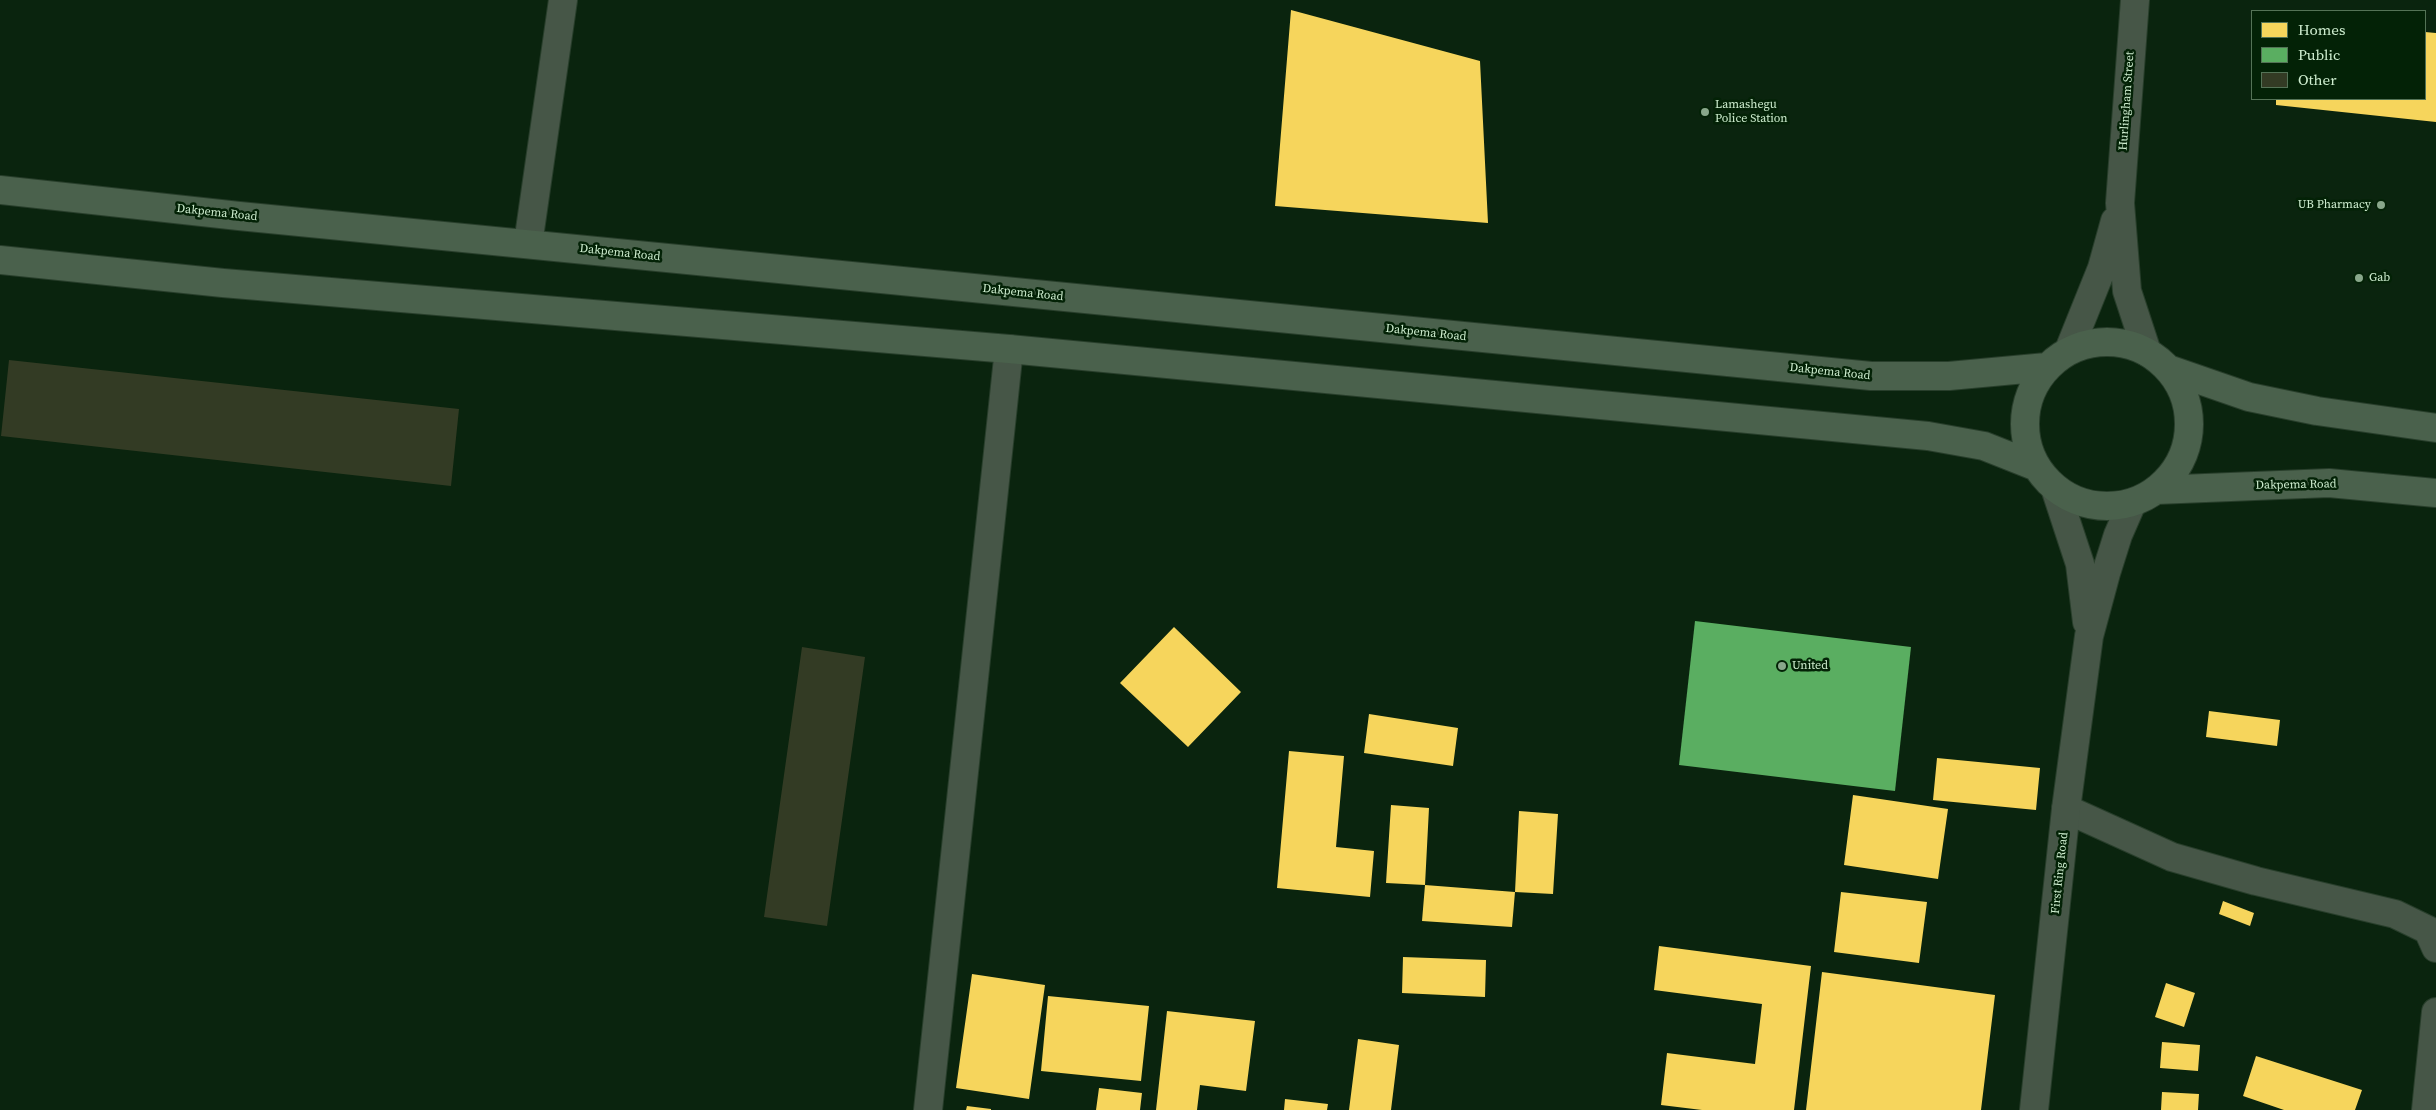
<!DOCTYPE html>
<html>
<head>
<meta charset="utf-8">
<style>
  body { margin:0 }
  #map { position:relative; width:2436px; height:1110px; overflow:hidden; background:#0a240e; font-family:"Source Serif 4",serif }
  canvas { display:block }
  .legend { position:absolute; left:2251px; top:10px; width:175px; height:90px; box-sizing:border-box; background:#032206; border:1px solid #547356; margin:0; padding:6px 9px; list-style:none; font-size:15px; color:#ceedcf }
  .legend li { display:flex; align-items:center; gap:10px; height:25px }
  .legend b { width:25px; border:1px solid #547356 }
</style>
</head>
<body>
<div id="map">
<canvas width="2436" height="1110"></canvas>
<ul class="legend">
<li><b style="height:14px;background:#f6d55c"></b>Homes</li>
<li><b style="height:14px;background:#5aae61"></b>Public</li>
<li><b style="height:14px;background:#333b24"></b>Other</li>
</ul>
</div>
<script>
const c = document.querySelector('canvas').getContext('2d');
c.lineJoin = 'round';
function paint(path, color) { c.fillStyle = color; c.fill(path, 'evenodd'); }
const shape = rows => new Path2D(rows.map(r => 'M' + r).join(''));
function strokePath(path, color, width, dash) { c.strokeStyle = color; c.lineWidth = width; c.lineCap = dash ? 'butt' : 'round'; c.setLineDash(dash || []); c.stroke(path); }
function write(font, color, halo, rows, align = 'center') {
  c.font = font + ' "Source Serif 4",serif'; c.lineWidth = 5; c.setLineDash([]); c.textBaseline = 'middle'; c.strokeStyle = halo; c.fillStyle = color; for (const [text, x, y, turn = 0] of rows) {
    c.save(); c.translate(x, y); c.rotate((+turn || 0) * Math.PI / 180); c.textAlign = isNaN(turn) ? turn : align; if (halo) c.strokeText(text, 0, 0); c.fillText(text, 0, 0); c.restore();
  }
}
paint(shape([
  [1291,10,1480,61,1488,223,1275,206],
  [2425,32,2436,33,2436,122,2276,105,2276,99,2425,99],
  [1174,627,1241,692,1188,747,1120,683],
  [2209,711,2280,720,2277,746,2206,737],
  [1369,714,1458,728,1453,766,1364,753],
  [1289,751,1344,756,1336,847,1374,851,1370,897,1277,888],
  [1937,758,2040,768,2036,810,1933,800],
  [1853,795,1948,809,1938,879,1844,865],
  [1391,805,1429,808,1425,885,1515,892,1512,927,1422,921,1425,885,1386,883],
  [1519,811,1558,814,1553,894,1515,892],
  [1841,892,1927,902,1919,963,1834,952],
  [2223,901,2254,913,2250,926,2219,914],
  [1659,946,1811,966,1794,1110,1702,1110,1661,1105,1667,1053,1755,1064,1762,1004,1654,990],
  [1403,957,1486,960,1485,997,1402,993],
  [1822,972,1995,995,1981,1110,1806,1110],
  [972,974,1045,985,1029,1099,956,1088],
  [2166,983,2195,993,2184,1027,2155,1017],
  [1048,996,1149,1006,1141,1081,1041,1071],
  [1167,1011,1255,1021,1246,1091,1200,1085,1197,1110,1156,1110],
  [1358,1039,1399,1045,1391,1110,1349,1110],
  [2162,1042,2200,1045,2198,1071,2160,1068],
  [2256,1056,2362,1090,2355,1110,2284,1110,2243,1096],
  [1099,1088,1142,1093,1140,1110,1096,1110],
  [2162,1092,2199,1094,2198,1110,2161,1110],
  [1285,1099,1328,1104,1327,1110,1284,1110],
  [967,1106,991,1109,991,1110,966,1110]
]), '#f6d55c');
paint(shape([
  [1695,621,1911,647,1895,791,1679,765]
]), '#5aae61');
paint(shape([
  [9,360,459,409,451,486,1,436],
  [802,647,865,657,827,926,764,917]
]), '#333b24');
const minor = shape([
  [528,244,563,0],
  [2066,809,2172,857,2256,881,2395,914,2428,930,2436,948],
  [928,1110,1009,349],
  [2426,1110,2436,1012]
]);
const tertiary = shape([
  [2135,0,2120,203,2127,291,2147,352],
  [2069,350,2102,268,2115,221],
  [2055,488,2080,564,2087,622],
  [2034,1110,2066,809,2089,636,2106,573,2118,535,2132,503]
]);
const trunk = shape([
  [0,190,239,216,1871,376,1949,376,2047,367],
  [0,260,223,283,1009,349,1928,436,1984,446,2037,467],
  '2025 424a82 82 0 1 1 164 0a82 82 0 1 1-164 0Z',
  [2168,369,2249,397,2317,411,2436,428],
  [2156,490,2329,483,2436,493]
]);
strokePath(minor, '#283e2b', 30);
strokePath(tertiary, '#283e2b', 30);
strokePath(trunk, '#283e2b', 30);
strokePath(minor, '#465647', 28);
strokePath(tertiary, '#465647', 28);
strokePath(trunk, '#4a614c', 28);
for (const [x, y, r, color] of [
  [1705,112,5,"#89a78b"],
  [2381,205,5,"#89a78b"],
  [2359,278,5,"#89a78b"],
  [1782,666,5,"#89a78b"]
]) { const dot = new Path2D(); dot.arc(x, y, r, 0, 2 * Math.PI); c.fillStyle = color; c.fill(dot); strokePath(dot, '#032206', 2); }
write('12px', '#ceedcf', '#032206', [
  ["Hurlingham Street",2127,101,-86],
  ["Dakpema Road",217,213,6],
  ["Dakpema Road",620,253,6],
  ["Dakpema Road",1023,293,6],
  ["Dakpema Road",1426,333,6],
  ["Dakpema Road",1830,372,6],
  ["Dakpema Road",2296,485,-1],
  ["First Ring Road",2060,873,-84]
]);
write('12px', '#ceedcf', '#032206', [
  ["Lamashegu",1715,105],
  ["Police Station",1715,119],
  ["UB Pharmacy",2371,205,"right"],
  ["Gab",2369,278],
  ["United",1792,666]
], 'left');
</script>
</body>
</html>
